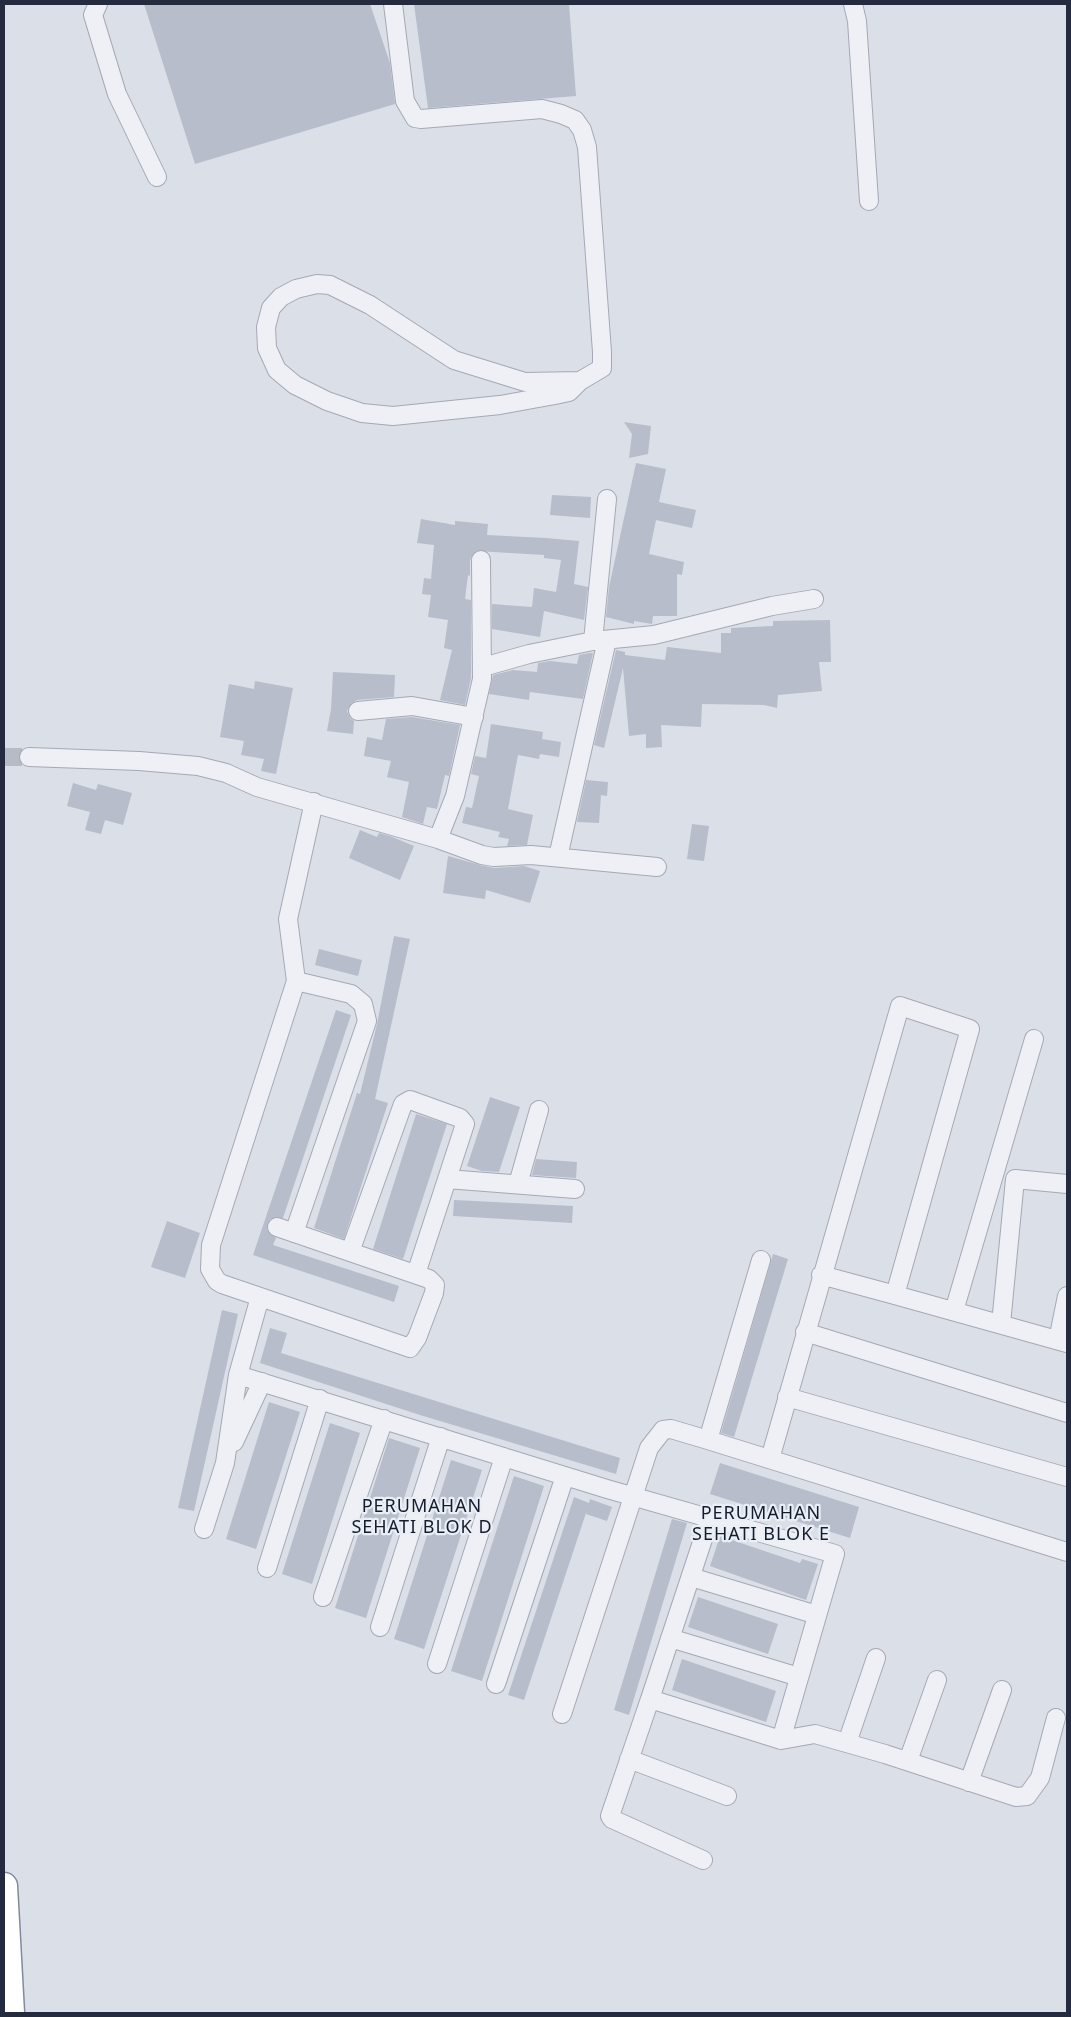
<!DOCTYPE html>
<html>
<head>
<meta charset="utf-8">
<style>
  body { margin:0 }
  #map { position:relative; width:1071px; height:2017px; overflow:hidden; background:#dbdfe7; font-family:"Noto Sans",sans-serif }
  canvas { display:block }
  .frame { position:absolute; inset:0; border:5px solid #242b3f; pointer-events:none }
</style>
</head>
<body>
<div id="map">
<canvas width="1071" height="2017"></canvas>
<div class="frame"></div>
</div>
<script>
const c = document.querySelector('canvas').getContext('2d');
c.lineJoin = 'round';
function paint(path, color) { c.fillStyle = color; c.fill(path, 'evenodd'); }
const shape = rows => new Path2D(rows.map(r => 'M' + r).join(''));
function strokePath(path, color, width, dash) { c.strokeStyle = color; c.lineWidth = width; c.lineCap = dash ? 'butt' : 'round'; c.setLineDash(dash || []); c.stroke(path); }
function write(font, color, halo, rows, align = 'center') {
  c.font = font + ' "Noto Sans",sans-serif'; c.lineWidth = 4.5; c.setLineDash([]); c.textBaseline = 'middle'; c.strokeStyle = halo; c.fillStyle = color; for (const [text, x, y, turn = 0] of rows) {
    c.save(); c.translate(x, y); c.rotate((+turn || 0) * Math.PI / 180); c.textAlign = isNaN(turn) ? turn : align; if (halo) c.strokeText(text, 0, 0); c.fillText(text, 0, 0); c.restore();
  }
}
paint(shape([
  [144,4,370,4,390,63,395,104,195,164],
  [414,4,569,4,576,96,428,108],
  [624,422,651,426,648,454,629,458,632,434],
  [636,463,666,469,659,502,696,510,692,528,656,520,649,554,684,562,682,575,677,574,677,616,653,616,652,624,634,621,634,624,606,617,609,587],
  [552,495,591,497,590,518,550,515],
  [421,519,455,525,455,521,488,524,487,535,546,538,579,541,574,584,588,587,584,620,544,611,540,637,492,629,492,604,532,607,534,588,556,592,561,560,544,558,544,555,476,551,470,560,470,576,468,575,465,599,471,600,471,678,465,705,440,700,452,650,444,648,448,620,428,617,431,595,422,594,424,578,431,579,434,545,417,543],
  [830,620,831,662,819,662,822,691,778,695,777,708,764,705,702,704,701,727,661,725,662,747,646,748,646,734,629,736,623,668,604,748,594,745,616,650,625,652,625,655,665,660,667,647,721,653,721,633,731,633,731,628,773,626,773,621],
  [589,653,593,653,583,699,530,692,529,700,489,694,493,675,513,670,537,672,538,663,550,661,577,664,579,655],
  [333,672,395,675,394,697,357,700,352,703,347,711,350,718,354,721,353,734,327,731,331,709],
  [255,681,293,688,276,774,261,771,264,759,241,755,244,741,220,737,229,684,254,689],
  [412,717,460,725,449,776,445,775,437,809,427,807,423,824,402,817,409,782,387,777,391,761,364,756,367,737,382,740,386,719],
  [491,724,543,732,542,739,561,742,559,757,540,754,539,759,518,755,508,809,533,815,527,845,507,846,509,839,498,837,500,832,462,823,466,807,472,808,479,776,471,774,475,756,486,758],
  [586,780,608,782,607,796,601,795,599,823,577,822],
  [73,783,96,790,98,784,132,793,123,825,105,820,101,834,85,830,90,812,67,806],
  [692,824,709,826,704,861,687,859],
  [360,830,377,837,379,833,390,836,414,846,400,880,349,858],
  [448,856,480,865,494,868,524,866,540,871,530,903,486,890,485,899,443,893],
  [394,936,410,939,375,1099,388,1103,344,1239,314,1228,357,1093,360,1094,377,1024],
  [319,949,362,960,358,976,315,965],
  [336,1010,351,1015,283,1218,270,1219,267,1230,276,1238,273,1245,399,1286,394,1302,253,1255],
  [490,1097,520,1107,499,1172,482,1171,467,1166],
  [416,1114,447,1124,403,1259,373,1249],
  [536,1159,577,1162,576,1178,532,1175],
  [454,1200,573,1206,572,1223,453,1216],
  [167,1221,200,1233,185,1278,151,1267],
  [773,1254,788,1259,734,1437,721,1433],
  [222,1310,238,1314,194,1511,178,1508],
  [270,1328,287,1333,281,1353,620,1458,616,1474,420,1415,260,1363],
  [269,1402,300,1412,256,1549,226,1539],
  [330,1423,360,1433,312,1584,282,1574],
  [389,1438,420,1448,366,1618,335,1608],
  [451,1460,482,1470,424,1649,394,1639],
  [720,1463,859,1507,850,1538,710,1494],
  [514,1476,544,1486,482,1681,451,1671],
  [574,1497,589,1503,590,1499,612,1507,607,1521,586,1514,587,1510,524,1700,508,1695],
  [672,1519,687,1523,629,1715,614,1710],
  [720,1536,800,1563,802,1559,818,1564,806,1600,710,1566],
  [698,1597,778,1624,768,1654,688,1627],
  [682,1659,776,1691,766,1722,672,1690]
]), '#b8bdcb');
strokePath(shape([
  [4,757,29,757]
]), '#b6bbc5', 18, [18, 9]);
const minor = shape([
  [98,4,93,15,117,94,157,177],
  [393,4,405,101,415,118,421,119,542,109,561,114,575,120,582,130,587,147,602,352,602,368,580,381,569,392,555,395,500,405,393,416,362,413,327,401,295,385,277,370,267,348,266,327,271,308,281,297,296,289,317,284,330,285,370,305,454,360,525,382,580,381],
  [853,4,857,21,869,201],
  [593,641,607,499],
  [483,667,529,654,593,641,654,635,772,606,814,599],
  [358,711,412,706,474,717],
  [29,757,139,761,198,766,226,773,257,787,438,839,482,855,494,857,531,855,657,867],
  [438,839,455,796,482,679,481,560],
  [558,857,607,640],
  [447,1179,575,1189],
  [518,1184,539,1110],
  [277,1227,429,1279,435,1285,434,1293,417,1338,410,1348,222,1284,217,1281,210,1269,211,1245,296,981,288,919,314,802],
  [294,1233,367,1021,363,1004,351,994,296,981],
  [350,1252,403,1104,410,1100,460,1118,465,1124,416,1274],
  [821,1275,895,1295],
  [260,1297,238,1375,607,1489,835,1554,781,1740],
  [954,1311,1034,1039],
  [1001,1324,1015,1179,1067,1184],
  [805,1332,1067,1413],
  [1058,1340,1067,1296],
  [787,1397,1067,1477],
  [708,1440,761,1260],
  [234,1442,262,1382],
  [770,1459,900,1006,970,1029,895,1295,1067,1343],
  [710,1518,650,1699,781,1740,815,1734,885,1754,1016,1797,1027,1796,1040,1778,1056,1718],
  [204,1529,225,1463,238,1375],
  [267,1568,320,1399],
  [691,1577,817,1615],
  [323,1597,384,1419],
  [380,1627,441,1437],
  [670,1638,799,1677],
  [437,1664,504,1457],
  [496,1684,565,1476],
  [650,1699,610,1816,612,1819,703,1860],
  [562,1714,649,1448,663,1430,671,1429,708,1440,1067,1552],
  [847,1743,876,1658],
  [629,1759,727,1796],
  [908,1761,937,1680],
  [969,1782,1002,1690]
]);
const highway = shape([
  [4,1886,11,2013]
]);
strokePath(minor, '#a4a9b5', 20);
strokePath(highway, '#818aa0', 29);
strokePath(minor, '#eef0f5', 18);
strokePath(highway, '#fff', 26);
c.letterSpacing = '1px';
write('18px', '#161c2f', '#eaeef5', [
  ["PERUMAHAN",422,1507],
  ["SEHATI BLOK D",422,1528],
  ["PERUMAHAN",761,1514],
  ["SEHATI BLOK E",761,1535]
]);
c.letterSpacing = '0px';
</script>
</body>
</html>
